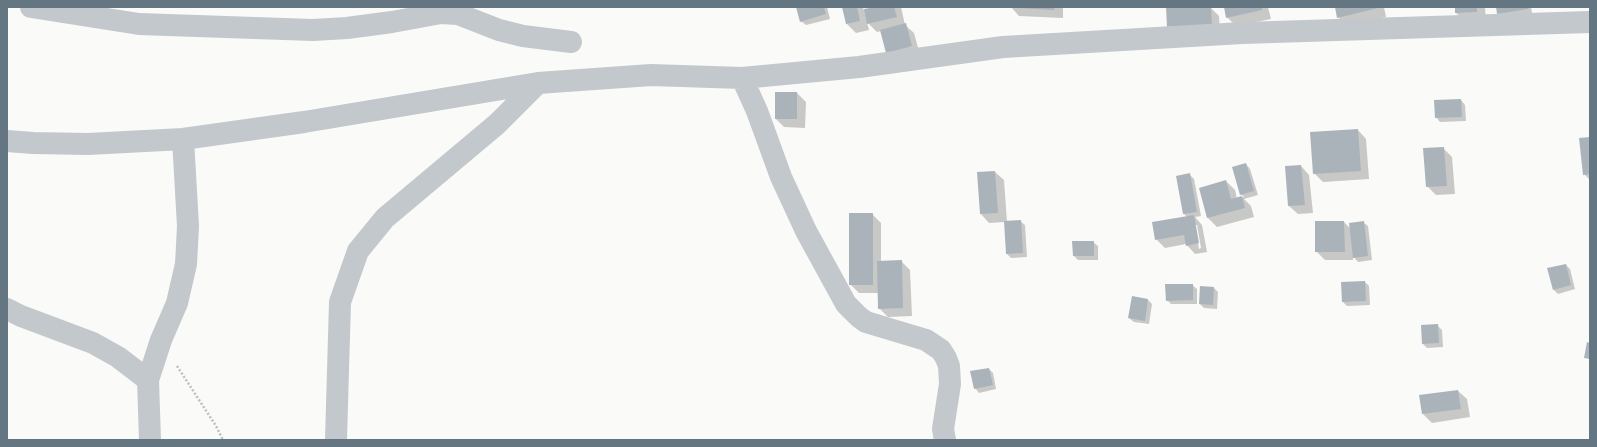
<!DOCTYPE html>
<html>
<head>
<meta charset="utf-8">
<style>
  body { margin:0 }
  #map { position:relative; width:1597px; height:447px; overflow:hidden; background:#fafaf8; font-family:"Alegreya Sans",sans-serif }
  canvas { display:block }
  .frame { position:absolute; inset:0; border:8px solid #657683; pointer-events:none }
</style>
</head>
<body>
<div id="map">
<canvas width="1597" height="447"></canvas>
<div class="frame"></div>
</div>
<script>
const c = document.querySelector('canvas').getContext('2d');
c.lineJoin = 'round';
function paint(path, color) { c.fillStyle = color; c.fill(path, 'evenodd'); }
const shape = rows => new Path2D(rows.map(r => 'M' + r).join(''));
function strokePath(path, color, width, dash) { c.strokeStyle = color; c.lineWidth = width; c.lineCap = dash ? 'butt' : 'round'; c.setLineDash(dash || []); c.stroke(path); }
paint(shape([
  [798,7,827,7,830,19,806,25,801,21],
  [843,7,868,7,863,8,864,10,880,7,901,7,905,25,914,33,920,55,895,62,881,31,877,32,867,22,869,30,856,33,847,24],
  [1011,7,1063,7,1063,18,1019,16],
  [1167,7,1210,7,1219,16,1220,33],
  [1225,7,1268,7,1271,19,1236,26,1227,17],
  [1336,7,1384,7,1386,17,1347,26,1338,17],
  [1456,7,1485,7,1486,21,1465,21,1456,13],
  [1497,7,1531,7,1532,13,1502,18,1498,13],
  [797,93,806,102,805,128,784,127,776,119],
  [1461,100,1465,105,1466,121,1440,122,1436,117],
  [1358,130,1366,139,1369,179,1323,182,1314,173],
  [1590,138,1590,180,1584,174],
  [1443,148,1452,157,1455,194,1436,195,1427,186],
  [1246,164,1250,169,1258,195,1244,199,1251,206,1254,217,1217,227,1208,218,1200,188,1226,181,1235,190,1237,199,1244,197,1241,194],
  [1301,166,1309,175,1313,213,1298,214,1289,206],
  [995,172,1004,180,1007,222,1020,221,1025,225,1027,257,1011,258,1007,254,1005,222,989,223,981,214,978,173],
  [1189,174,1194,179,1201,216,1195,217,1202,225,1207,252,1195,254,1186,244,1165,248,1156,239,1187,217,1184,214],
  [1195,225,1197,225,1201,248,1199,249],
  [872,214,881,223,881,262,901,261,910,270,912,316,888,317,879,308,879,293,859,293,850,284],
  [1344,222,1351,229,1363,222,1368,226,1372,260,1358,262,1353,256,1353,260,1325,260,1316,251],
  [1093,242,1098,246,1098,260,1078,260,1074,256],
  [1566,265,1570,269,1575,289,1558,294,1554,290],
  [1365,282,1369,286,1370,305,1347,306,1343,302],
  [1192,285,1197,289,1197,304,1171,304,1167,300],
  [1214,288,1218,292,1217,309,1204,308,1200,304],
  [1148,300,1152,304,1149,324,1134,322,1129,318],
  [1437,325,1442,330,1443,347,1427,348,1423,344],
  [989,369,993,373,996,389,979,393,975,388],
  [1458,391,1467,399,1470,417,1432,423,1423,414]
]), '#0003');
paint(shape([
  [796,7,824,7,826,14,800,22],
  [842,7,857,7,860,21,846,24],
  [875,7,894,7,897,17,867,24,864,9],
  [1018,7,1055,7,1054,10,1018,8],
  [1166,7,1211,7,1212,25,1167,27],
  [1224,7,1262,7,1262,10,1226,18],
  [1335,7,1377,7,1378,8,1337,18],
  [1455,7,1477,7,1477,12,1455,13],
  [1496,7,1528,7,1528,9,1497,14],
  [906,23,912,46,886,53,880,30],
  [775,92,797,92,797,119,775,119],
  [1461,99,1462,117,1435,118,1434,100],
  [1358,129,1361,171,1313,174,1310,132],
  [1590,137,1590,174,1583,175,1579,138],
  [1444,147,1447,186,1426,187,1423,148],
  [1246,163,1254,191,1240,195,1232,167],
  [1301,165,1305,205,1288,206,1285,166],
  [995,171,998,213,980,214,977,172],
  [1190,173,1197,212,1183,214,1176,176],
  [1226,180,1231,199,1242,196,1245,208,1207,218,1199,188],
  [849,213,873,213,873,285,849,285],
  [1194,215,1199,243,1186,246,1184,235,1155,240,1152,222],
  [1021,220,1023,253,1006,254,1004,221],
  [1315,221,1344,221,1345,252,1315,252],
  [1364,221,1368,256,1353,258,1349,223],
  [1072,241,1094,241,1094,256,1073,256],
  [902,260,903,308,878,309,877,261],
  [1566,264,1571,285,1553,290,1547,268],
  [1365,281,1366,301,1342,302,1341,282],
  [1165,284,1193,284,1193,300,1166,301],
  [1200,286,1214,287,1213,305,1199,304],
  [1132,296,1148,299,1145,321,1128,318],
  [1438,324,1439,343,1422,344,1421,325],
  [1587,342,1590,343,1590,359,1584,358],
  [989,368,993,385,974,389,970,371],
  [1458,390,1461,409,1422,414,1419,395]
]), '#aab3b9');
strokePath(shape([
  [177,366,216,426,223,440]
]), '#bbbfc2', 2.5, [2, 2]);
strokePath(shape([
  [31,7,139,24,313,30,347,28,392,22,441,13,458,14,499,30,523,36,571,42],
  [742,78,757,111,781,177,806,231,846,304,859,317,866,322,926,340,941,350,946,358,949,366,950,384,943,429,945,440],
  [7,141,33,143,88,144,183,139,304,122,538,83,651,75,742,78,859,67,1003,47,1242,33,1590,22],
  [7,309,21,316,93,343,118,357,148,380],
  [150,440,148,380,161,340,177,303,186,264,188,226,183,139],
  [336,440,340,302,358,251,385,218,497,124,538,83]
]), '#c3c8cc', 22);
</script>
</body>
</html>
